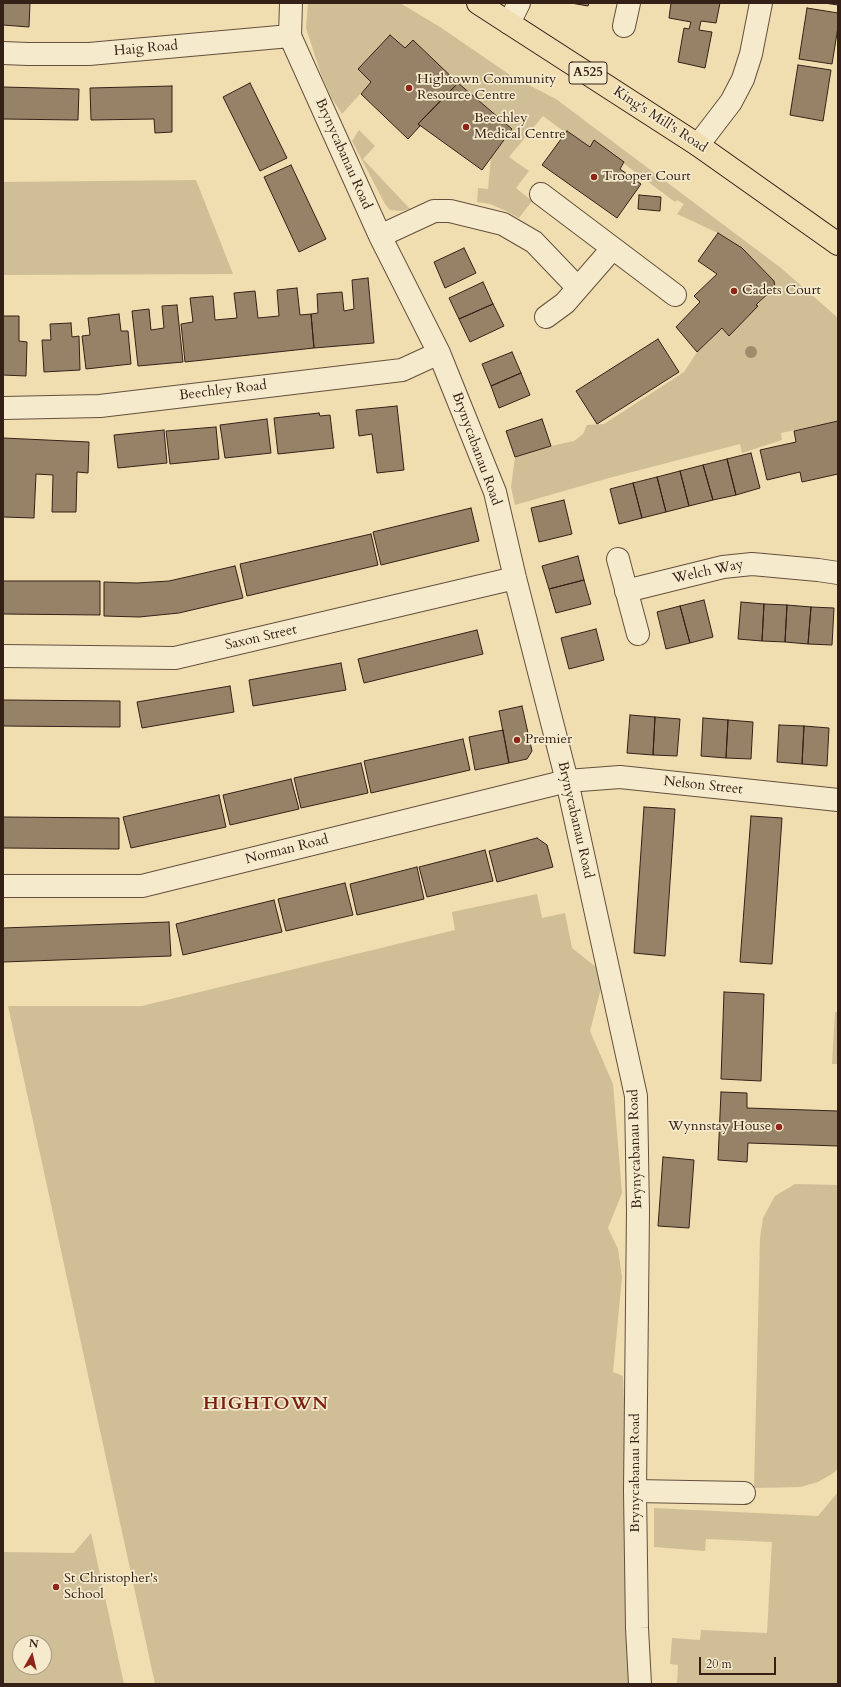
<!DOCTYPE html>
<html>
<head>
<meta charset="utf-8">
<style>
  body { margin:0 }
  #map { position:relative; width:841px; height:1687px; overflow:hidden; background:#f0deb0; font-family:Cardo,serif }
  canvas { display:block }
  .frame { position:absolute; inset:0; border:4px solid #352017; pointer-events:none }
  .north { position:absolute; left:12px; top:1635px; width:40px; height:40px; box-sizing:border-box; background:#f5eacc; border:1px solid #a89984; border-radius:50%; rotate:8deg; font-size:11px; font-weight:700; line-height:16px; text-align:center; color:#352017 }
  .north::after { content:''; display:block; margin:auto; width:14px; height:18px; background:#8f2418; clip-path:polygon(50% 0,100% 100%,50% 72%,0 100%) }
  .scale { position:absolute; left:699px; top:1657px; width:77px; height:18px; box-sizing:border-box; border:2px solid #352017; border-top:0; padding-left:5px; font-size:12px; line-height:14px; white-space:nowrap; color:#352017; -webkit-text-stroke:3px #f5eacc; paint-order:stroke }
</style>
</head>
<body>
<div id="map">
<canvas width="841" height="1687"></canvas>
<div class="frame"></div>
<div class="north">N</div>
<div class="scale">20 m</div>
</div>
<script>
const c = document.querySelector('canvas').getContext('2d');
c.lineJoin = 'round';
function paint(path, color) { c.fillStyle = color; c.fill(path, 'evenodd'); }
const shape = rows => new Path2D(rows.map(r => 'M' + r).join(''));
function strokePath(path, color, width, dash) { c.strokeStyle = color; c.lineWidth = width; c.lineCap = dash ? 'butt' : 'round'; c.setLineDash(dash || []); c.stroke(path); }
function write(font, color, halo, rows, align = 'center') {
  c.font = font + ' Cardo,serif'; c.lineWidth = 3.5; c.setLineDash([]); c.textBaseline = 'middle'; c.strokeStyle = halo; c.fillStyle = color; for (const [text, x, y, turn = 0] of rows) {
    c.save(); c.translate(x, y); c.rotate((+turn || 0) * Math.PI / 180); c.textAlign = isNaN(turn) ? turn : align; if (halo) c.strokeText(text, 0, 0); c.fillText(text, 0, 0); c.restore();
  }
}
paint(shape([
  [308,3,400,3,440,27,513,77,556,99,781,268,838,318,838,421,781,433,782,440,742,453,740,444,609,478,515,505,511,487,515,457,551,446,574,441,583,434,587,425,604,424,684,372,697,352,722,328,729,335,775,287,774,281,742,248,718,233,677,214,684,204,677,200,675,202,594,141,590,147,567,131,566,133,543,116,509,157,529,171,516,188,532,201,519,218,506,211,490,204,477,202,478,188,488,189,491,158,512,128,458,83,413,40,405,48,390,35,358,69,371,82,342,114,331,97,321,74,306,28],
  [359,130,375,146,363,159,410,209,401,211,390,210,385,204,352,141],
  [196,180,233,274,3,275,3,182],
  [537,894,542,918,565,913,572,948,596,967,602,978,600,992,590,1031,613,1084,622,1193,608,1228,618,1249,622,1277,613,1372,623,1376,636,1684,155,1684,8,1006,142,1006,455,930,452,912],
  [835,1012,838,1012,838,1064,832,1064],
  [795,1184,838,1185,838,1468,835,1472,818,1482,800,1487,754,1488,760,1238,763,1218,775,1196],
  [838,1492,838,1684,677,1684,678,1665,670,1664,672,1638,700,1640,701,1630,767,1633,772,1542,706,1539,705,1551,654,1547,654,1508,818,1516],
  [91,1533,124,1684,3,1684,3,1552,74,1553],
  [20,1643,44,1643,44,1667,20,1667]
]), '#d0be96');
const building = shape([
  [3,3,30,3,29,27,3,25,3,3],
  [571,3,589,3,588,6,571,3],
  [671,3,720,3,716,23,701,21,699,30,712,32,705,68,678,62,684,28,689,29,691,22,669,18,671,3],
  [824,3,838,3,838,5,824,3],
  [807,8,838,13,838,27,832,64,799,59,807,8],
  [390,35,405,48,413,40,458,83,418,124,420,126,408,139,361,94,371,82,358,69,390,35],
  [798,65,831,70,823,121,790,115,798,65],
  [250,83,287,158,260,171,223,97,250,83],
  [458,83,512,129,482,170,418,124,458,83],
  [172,86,172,132,155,133,154,119,91,120,90,88,172,86],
  [3,87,79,89,78,120,3,119,3,87],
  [567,131,590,147,594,140,624,162,620,169,641,184,617,218,542,165,567,131],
  [291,165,326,239,299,252,264,177,291,165],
  [639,195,661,197,660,211,638,209,639,195],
  [718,233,742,248,774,281,775,287,756,305,758,306,729,336,722,328,697,352,676,327,700,302,694,296,717,274,698,261,718,233],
  [464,248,476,273,445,288,434,262,464,248],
  [368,278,374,343,314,348,311,314,318,313,317,294,342,292,344,311,354,309,352,280,368,278],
  [483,282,493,304,459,319,449,298,483,282],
  [297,288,300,315,311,314,314,348,185,362,181,324,193,322,190,298,213,296,215,320,237,318,234,293,255,291,258,318,279,316,277,290,297,288],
  [493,304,504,326,470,342,459,319,493,304],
  [177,305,183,362,138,366,132,311,149,309,151,330,164,328,162,306,177,305],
  [119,314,121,331,128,331,131,364,86,369,82,336,90,335,88,318,119,314],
  [3,316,19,316,19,341,27,342,26,376,3,375,3,316],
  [71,323,72,337,79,336,80,370,44,372,42,340,51,340,50,324,71,323],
  [658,339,679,372,597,424,576,391,658,339],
  [512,352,521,373,491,386,482,364,512,352],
  [521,373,530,395,499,408,491,386,521,373],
  [397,406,404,470,377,473,372,434,359,436,356,410,397,406],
  [319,413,320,416,330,415,334,448,278,454,274,418,319,413],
  [267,419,271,453,225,458,220,425,267,419],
  [542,419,551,446,515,457,506,431,542,419],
  [838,421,838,474,802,482,800,472,767,480,760,450,796,442,794,431,838,421],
  [216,427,219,459,170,464,166,431,216,427],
  [164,430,167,463,118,468,114,435,164,430],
  [3,438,89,442,88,473,77,472,76,512,52,512,53,475,36,474,34,518,3,517,3,438],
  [751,453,760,488,736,495,727,459,751,453],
  [727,459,736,495,713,500,703,465,727,459],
  [703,465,713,500,689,506,680,471,703,465],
  [680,471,689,506,666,512,657,477,680,471],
  [657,477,666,512,642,518,633,483,657,477],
  [633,483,642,518,619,524,610,489,633,483],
  [564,500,572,534,539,542,531,508,564,500],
  [471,508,479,541,381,565,373,532,471,508],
  [371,534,378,565,247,596,240,564,371,534],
  [578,556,584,580,549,589,542,566,578,556],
  [235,566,243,598,179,613,139,617,104,616,104,582,137,583,169,581,235,566],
  [584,580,591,604,556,613,549,589,584,580],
  [3,581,100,581,100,615,3,614,3,581],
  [704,600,713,637,690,643,680,606,704,600],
  [741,602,764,604,762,641,738,639,741,602],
  [764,604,787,605,785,642,762,641,764,604],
  [787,605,811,607,808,644,785,642,787,605],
  [680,606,690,643,666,649,657,612,680,606],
  [811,607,834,608,832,645,808,644,811,607],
  [596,629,604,660,569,669,561,638,596,629],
  [477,630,483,654,364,683,358,659,477,630],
  [341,663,346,690,253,706,249,680,341,663],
  [230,686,234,712,142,728,137,702,230,686],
  [3,700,120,701,120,727,3,726,3,700],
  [522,706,532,751,527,759,509,763,499,711,522,706],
  [630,715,655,717,653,755,627,753,630,715],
  [655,717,680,719,677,756,653,755,655,717],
  [703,718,728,720,726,758,701,756,703,718],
  [728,720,753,722,751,759,726,758,728,720],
  [779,725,804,726,802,764,777,762,779,725],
  [804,726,829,728,827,766,802,764,804,726],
  [503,730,509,763,475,770,469,737,503,730],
  [463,739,470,770,371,793,364,761,463,739],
  [361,763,368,793,301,808,294,778,361,763],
  [291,779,299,809,230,825,223,795,291,779],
  [219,795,226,827,131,848,123,817,219,795],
  [644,807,675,809,665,956,634,953,644,807],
  [751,816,782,818,772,964,740,962,751,816],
  [3,817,119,818,119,849,3,848,3,817],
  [537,838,547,845,553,867,497,882,489,851,537,838],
  [485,850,493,881,427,897,419,867,485,850],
  [417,867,424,899,357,915,350,884,417,867],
  [345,883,353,915,286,931,278,899,345,883],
  [274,900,282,932,183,955,176,924,274,900],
  [169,922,171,956,3,962,3,928,169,922],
  [724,992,764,994,761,1081,721,1079,724,992],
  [721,1092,747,1093,747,1108,838,1111,838,1146,748,1143,747,1162,718,1160,721,1092],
  [663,1157,694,1160,689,1228,658,1226,663,1157]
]);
paint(building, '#968367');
strokePath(building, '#352017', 1);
const minor = shape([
  [291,3,290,36,380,236,439,353,495,492,515,578,567,781,636,1096,638,1211,635,1491,637,1628,640,1684],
  [509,23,519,3],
  [624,26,629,3],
  [3,53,28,54,89,54,290,36],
  [698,145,731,102,743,79,751,54,761,3],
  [541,194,675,295],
  [380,236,434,211,450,211,503,224,534,242,578,288],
  [546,317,565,303,612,249],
  [3,408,100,406,402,370,439,353],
  [618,559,638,634],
  [626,591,723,567,752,564,818,570,838,573],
  [3,656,175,658,515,578],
  [3,886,142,886,567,781,620,777,838,800],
  [635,1491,744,1493]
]);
const major = shape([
  [478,3,698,145,838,244]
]);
strokePath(minor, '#64503d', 24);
strokePath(major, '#352017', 24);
strokePath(minor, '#f5eacc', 22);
strokePath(major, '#f0deb0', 22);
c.fillStyle = '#9f8c6d';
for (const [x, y] of [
  [751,352]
]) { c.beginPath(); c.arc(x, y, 6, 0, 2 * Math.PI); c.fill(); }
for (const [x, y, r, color] of [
  [409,88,4,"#8f2418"],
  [466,127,4,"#8f2418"],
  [594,177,4,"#8f2418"],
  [734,291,4,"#8f2418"],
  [517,740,4,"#8f2418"],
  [779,1127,4,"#8f2418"],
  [56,1587,4,"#8f2418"]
]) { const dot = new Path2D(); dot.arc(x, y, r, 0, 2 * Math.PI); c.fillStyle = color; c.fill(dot); strokePath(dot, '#f5eacc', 1.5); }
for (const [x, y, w] of [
  [588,73,38]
]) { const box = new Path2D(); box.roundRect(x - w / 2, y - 11, w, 22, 3); c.fillStyle = '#f5eacc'; c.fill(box); strokePath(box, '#352017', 1); }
write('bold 13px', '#352017', null, [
  ["A525",588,73]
]);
write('14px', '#352017', '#f5eacc', [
  ["Haig Road",146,49,-5],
  ["King's Mill's Road",660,120,33],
  ["Brynycabanau Road",343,154,66],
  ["Beechley Road",223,391,-7],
  ["Brynycabanau Road",476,449,70],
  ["Welch Way",708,572,-12],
  ["Saxon Street",261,638,-13],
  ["Nelson Street",703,786,6],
  ["Brynycabanau Road",575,820,77],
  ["Norman Road",287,850,-14],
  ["Brynycabanau Road",636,1149,-92],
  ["Brynycabanau Road",636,1473,-90]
]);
write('14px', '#352017', '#f5eacc', [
  ["Hightown Community",417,80],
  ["Resource Centre",417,96],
  ["Beechley",474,119],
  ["Medical Centre",474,135],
  ["Trooper Court",602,177],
  ["Cadets Court",742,291],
  ["Premier",525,740],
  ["Wynnstay House",771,1127,"right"],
  ["St Christopher's",64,1579],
  ["School",64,1595]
], 'left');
c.letterSpacing = '1px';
write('bold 18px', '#7a1f14', '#f5eacc', [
  ["HIGHTOWN",266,1405]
]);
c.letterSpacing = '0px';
</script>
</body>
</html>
